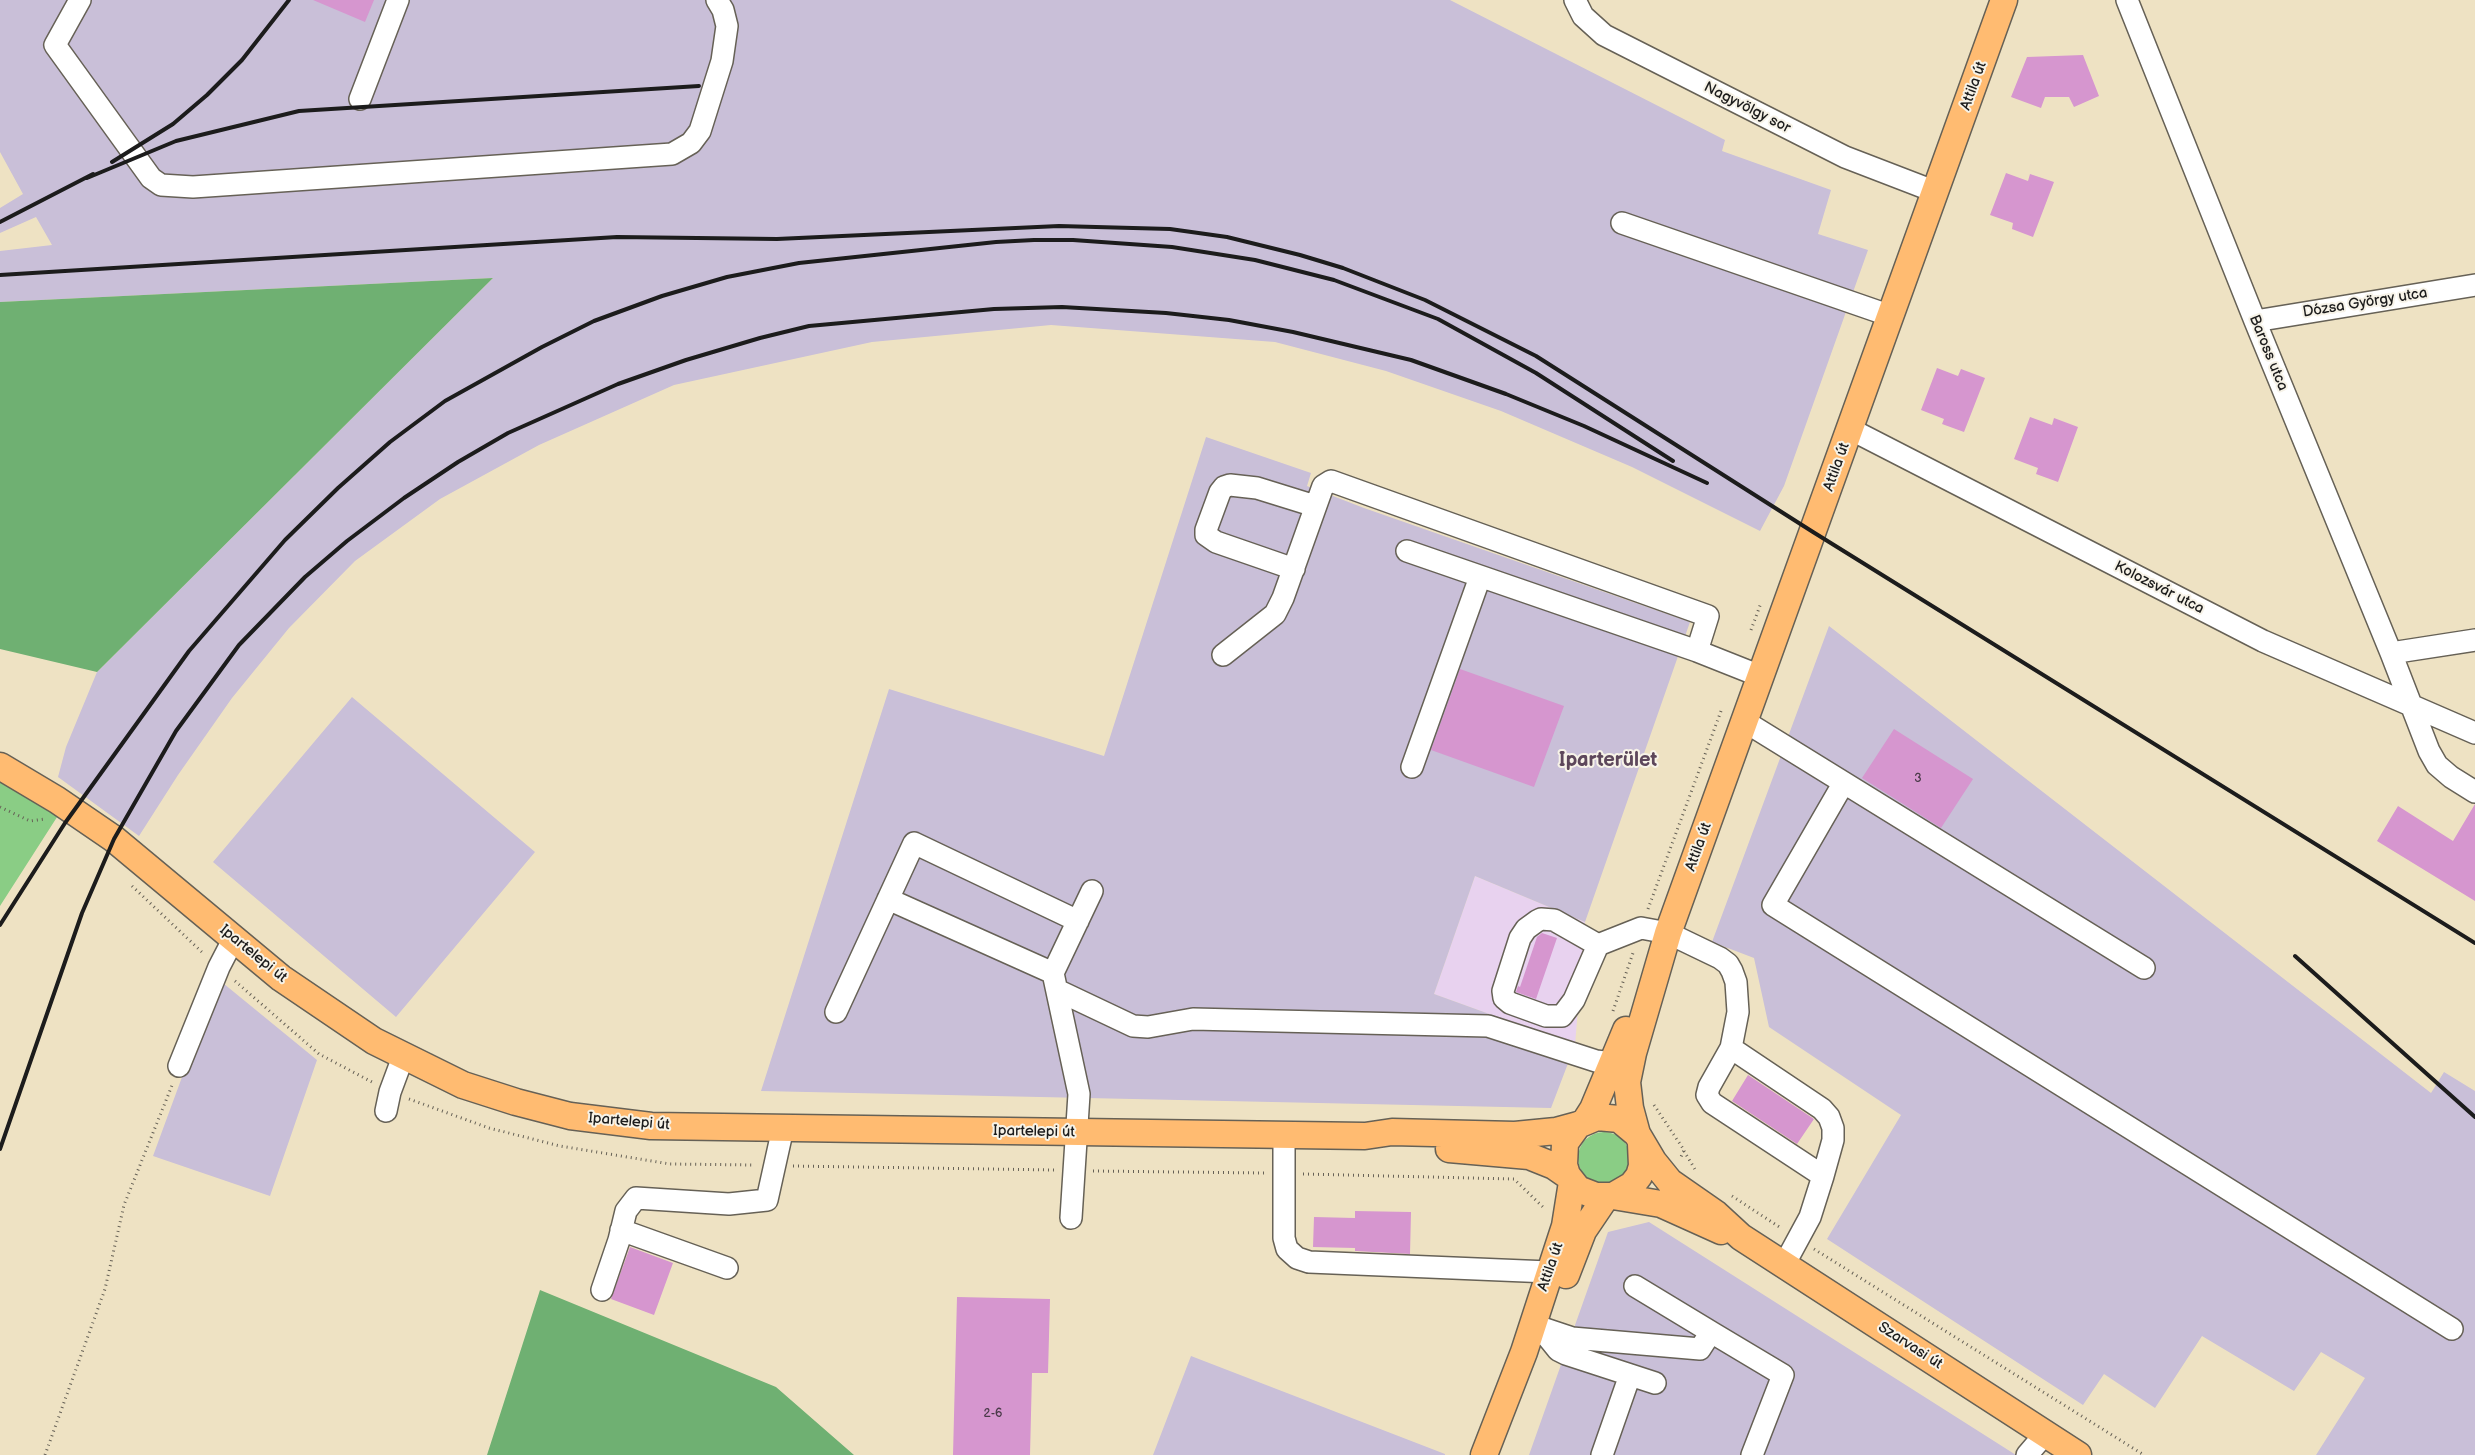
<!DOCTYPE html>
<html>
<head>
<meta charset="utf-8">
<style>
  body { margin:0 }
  canvas { display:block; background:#eee2c3 }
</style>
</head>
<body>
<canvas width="2475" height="1455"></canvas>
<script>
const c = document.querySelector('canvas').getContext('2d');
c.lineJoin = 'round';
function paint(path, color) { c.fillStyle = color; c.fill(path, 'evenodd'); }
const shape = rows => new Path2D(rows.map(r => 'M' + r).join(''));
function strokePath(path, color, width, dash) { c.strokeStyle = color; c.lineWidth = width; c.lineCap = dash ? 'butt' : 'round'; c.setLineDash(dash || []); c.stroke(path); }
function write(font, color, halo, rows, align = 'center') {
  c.font = font + ' "Balsamiq Sans",sans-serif'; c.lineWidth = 4; c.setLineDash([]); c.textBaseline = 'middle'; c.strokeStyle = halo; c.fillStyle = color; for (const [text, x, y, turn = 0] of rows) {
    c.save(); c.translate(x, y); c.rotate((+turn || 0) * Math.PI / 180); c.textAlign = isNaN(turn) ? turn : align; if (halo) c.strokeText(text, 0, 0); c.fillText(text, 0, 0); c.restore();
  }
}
paint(shape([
  [1475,876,1585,922,1575,1045,1434,994]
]), '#e8d2ef');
paint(shape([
  [0,0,1450,0,1725,140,1722,151,1831,190,1818,234,1868,250,1784,486,1760,531,1632,467,1501,411,1386,371,1275,342,1051,325,872,342,674,385,539,445,440,499,355,561,289,628,232,698,178,775,139,836,58,777,66,747,97,672,493,278,0,302,0,251,52,245,36,217,0,233,0,208,23,194,0,152],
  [1206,437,1311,473,1307,486,1364,508,1690,622,1585,922,1475,876,1434,994,1575,1045,1551,1108,761,1091,889,689,1104,756],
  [1829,626,2431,1093,2444,1072,2475,1091,2475,1455,2316,1455,2365,1378,2321,1352,2294,1391,2202,1336,2155,1408,2104,1374,2083,1405,1827,1239,1901,1115,1769,1027,1754,958,1712,942],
  [352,697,535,852,396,1017,213,862],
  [218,979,317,1060,270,1196,153,1156],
  [1649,1222,2016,1455,1529,1455,1608,1232],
  [1191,1356,1445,1454,1445,1455,1153,1455]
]), '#c9bfd8');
paint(shape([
  [0,782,59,814,0,906],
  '1578 1158a26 26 0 1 1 52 0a26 26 0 1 1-52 0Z'
]), '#8acd85');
paint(shape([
  [493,278,97,672,0,649,0,302],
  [540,1290,776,1387,854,1455,487,1455]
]), '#6fb072');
paint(shape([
  [313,0,374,0,365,22],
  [2083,55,2099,96,2074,107,2069,97,2045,97,2041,108,2011,97,2027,57],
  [2006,173,2028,181,2030,174,2054,182,2033,237,2012,229,2013,223,1990,215],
  [1937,368,1958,376,1961,369,1985,378,1964,432,1942,424,1944,419,1921,410],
  [2030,417,2052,425,2054,418,2078,427,2058,482,2036,474,2038,468,2014,459],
  [1460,669,1564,706,1534,787,1431,750],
  [1894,729,1973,779,1941,828,1862,778],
  [2475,804,2475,901,2377,841,2398,806,2453,841],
  [1542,933,1557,938,1536,999,1516,992,1518,986,1520,987,1537,937],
  [1748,1075,1814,1119,1797,1144,1732,1101],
  [1355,1211,1411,1212,1410,1254,1355,1251,1355,1248,1313,1247,1314,1217,1355,1218],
  [630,1247,673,1263,654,1315,611,1299],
  [957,1297,1050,1299,1048,1373,1032,1373,1030,1455,953,1455]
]), '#d696cf');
const minor = shape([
  [80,0,55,45,151,178,161,185,193,187,672,154,691,143,700,131,722,61,727,26,723,10,717,0],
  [1575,0,1583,16,1604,35,1845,157,1936,192],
  [2127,0,2255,321,2391,653,2429,751,2437,765,2451,777,2475,792],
  [360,99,398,0],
  [1622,223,1891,316],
  [2255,321,2475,285],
  [1850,429,2263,641,2475,733],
  [1407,551,1697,651,1760,676],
  [1294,569,1216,542,1206,535,1206,530,1220,492,1224,487,1230,485,1257,488,1315,506],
  [2391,653,2475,640],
  [1223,655,1275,614,1283,598,1323,486,1331,481,1708,616,1697,651],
  [1744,721,2144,968],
  [1412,767,1480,577],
  [1843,784,1773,905,2452,1329],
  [888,899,1053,973],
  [1598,945,1554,920,1541,919,1537,921,1526,929,1520,938,1503,991,1504,998,1510,1003,1546,1016,1562,1016,1574,1000,1598,945,1641,928,1668,933,1720,958,1728,964,1732,971,1736,982,1738,1012,1731,1048,1822,1109,1829,1117,1833,1128,1833,1140,1823,1176,1810,1217,1784,1265],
  [1057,990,1133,1026,1148,1027,1193,1019,1488,1026,1596,1061,1612,1063],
  [836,1012,914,843,1078,921],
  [1731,1048,1709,1087,1707,1095,1712,1103,1823,1176],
  [179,1066,219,967,234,938],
  [386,1111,390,1092,403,1057],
  [1284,1135,1284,1238,1287,1249,1297,1258,1309,1262,1549,1272],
  [1071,1218,1079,1094,1053,973,1092,891],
  [621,1230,727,1268],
  [1635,1286,1711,1332],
  [602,1290,619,1240,626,1211,636,1198,729,1204,767,1200,783,1128],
  [1533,1325,1572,1338,1700,1349,1711,1332,1783,1375,1752,1455],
  [1541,1329,1558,1350,1566,1354,1655,1383],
  [1602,1455,1630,1375],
  [2027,1455,2045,1434]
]);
const major = shape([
  [0,766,57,800,114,839,281,978,374,1041,463,1085,516,1102,570,1116,651,1126,1365,1136,1392,1132,1515,1135,1556,1131,1578,1125],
  [1586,1120,1593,1109,1626,1030],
  [1637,1134,1630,1108,1627,1082,1633,1053,1668,933,2004,0],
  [1641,1144,1642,1166,1639,1176,1632,1185,1613,1196,1596,1196,1578,1189,1567,1175,1564,1165,1565,1143,1578,1125,1597,1117,1619,1119,1637,1134,1653,1161,1670,1182,1716,1214,1741,1237,2078,1455],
  [1449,1149,1529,1156,1554,1166,1567,1175],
  [1613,1196,1661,1204,1721,1231],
  [1566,1275,1583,1231,1606,1197],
  [1484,1455,1524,1352,1565,1226,1572,1182]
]);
strokePath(minor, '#666156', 24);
strokePath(major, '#666156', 29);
strokePath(shape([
  [1751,630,1761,603],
  [0,807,30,821,45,819],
  [132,886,204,954],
  [1648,909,1721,711],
  [235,981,319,1054,372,1082],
  [1613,1011,1633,953],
  [409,1099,489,1128,560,1146,670,1164,754,1165],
  [1654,1105,1684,1150,1680,1159],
  [1684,1151,1696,1171],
  [793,1166,1054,1170],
  [1093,1171,1264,1173],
  [1303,1174,1514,1179,1545,1209],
  [1732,1196,1781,1228],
  [1814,1249,2144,1455],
  [45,1455,105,1289,124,1205,173,1083]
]), '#666156', 3, [1, 4]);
strokePath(minor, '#fff', 21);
strokePath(major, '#ffbb71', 26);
strokePath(shape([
  [112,162,173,124,207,95,242,60,289,0],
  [87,178,176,141,299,111,699,86],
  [0,222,93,174],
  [0,275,617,237,777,239,1059,226,1170,229,1227,237,1300,255,1343,268,1425,300,1536,356,1813,532,2475,943],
  [0,925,65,823,189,651,285,540,338,488,390,442,445,401,542,347,594,321,662,296,727,277,799,263,996,242,1034,240,1073,240,1172,247,1255,260,1334,280,1438,319,1536,373,1673,461],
  [2295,956,2475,1117],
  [0,1149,82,913,114,839,176,731,239,645,305,577,347,541,404,498,458,462,508,433,618,384,686,360,760,338,809,326,994,309,1062,307,1166,313,1229,320,1293,332,1411,360,1506,394,1584,426,1707,483]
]), '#1c1c1c', 4);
write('12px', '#4a3a49', null, [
  ["3",1918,779],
  ["2-6",993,1414]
]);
write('15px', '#1c1c1c', '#f7f3e8', [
  ["Attila út",1974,86,-70],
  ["Nagyvölgy sor",1747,108,27],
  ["Dózsa György utca",2365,303,-9],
  ["Baross utca",2268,353,68],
  ["Attila út",1837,467,-70],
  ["Kolozsvár utca",2159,588,27],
  ["Attila út",1699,847,-70],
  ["Ipartelepi út",253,954,39],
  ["Ipartelepi út",629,1122,5],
  ["Ipartelepi út",1034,1132,1],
  ["Attila út",1551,1267,-71],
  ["Szarvasi út",1910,1346,33]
]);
write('bold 20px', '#5d475b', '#f7f3e8', [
  ["Iparterület",1608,761]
]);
</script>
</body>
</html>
